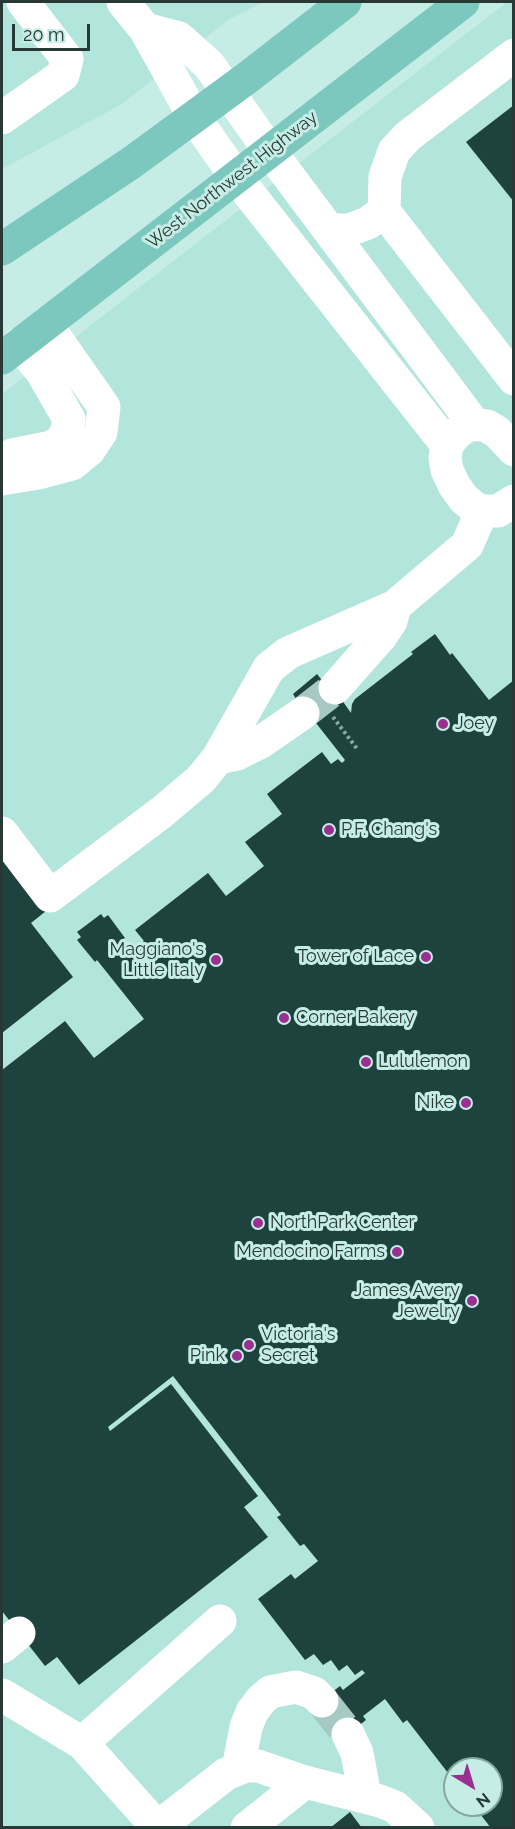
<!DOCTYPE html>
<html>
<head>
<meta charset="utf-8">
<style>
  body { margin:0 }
  #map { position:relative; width:515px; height:1829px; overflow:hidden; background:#c5ede6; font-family:Raleway,sans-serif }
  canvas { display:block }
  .frame { position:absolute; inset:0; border:3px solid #283835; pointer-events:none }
  .north { position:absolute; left:443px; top:1757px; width:60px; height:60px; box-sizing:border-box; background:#c5ede6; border:2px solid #86a59f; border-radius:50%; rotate:142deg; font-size:16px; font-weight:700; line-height:24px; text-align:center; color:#283835 }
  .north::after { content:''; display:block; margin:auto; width:21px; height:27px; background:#9b2f8f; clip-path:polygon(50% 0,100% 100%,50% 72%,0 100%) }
  .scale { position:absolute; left:12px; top:24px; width:78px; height:27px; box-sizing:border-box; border:3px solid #283835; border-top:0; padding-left:8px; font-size:18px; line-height:21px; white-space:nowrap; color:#283835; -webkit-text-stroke:4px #c5ede6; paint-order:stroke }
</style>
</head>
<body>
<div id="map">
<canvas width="515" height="1829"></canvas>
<div class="frame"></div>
<div class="north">N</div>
<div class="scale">20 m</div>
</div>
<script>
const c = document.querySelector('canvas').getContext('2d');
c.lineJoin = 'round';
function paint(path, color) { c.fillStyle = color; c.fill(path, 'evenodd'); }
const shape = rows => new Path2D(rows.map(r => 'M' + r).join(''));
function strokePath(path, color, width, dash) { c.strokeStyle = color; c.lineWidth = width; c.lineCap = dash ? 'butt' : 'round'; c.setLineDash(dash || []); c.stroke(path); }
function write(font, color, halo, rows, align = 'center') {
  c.font = font + ' Raleway,sans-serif'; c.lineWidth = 6; c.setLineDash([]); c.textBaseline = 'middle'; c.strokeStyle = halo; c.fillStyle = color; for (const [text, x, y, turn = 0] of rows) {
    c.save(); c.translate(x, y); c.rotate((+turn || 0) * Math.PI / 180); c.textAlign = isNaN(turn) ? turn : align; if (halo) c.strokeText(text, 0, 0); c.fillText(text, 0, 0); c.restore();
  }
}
paint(shape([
  [2,2,263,2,228,20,122,104,2,169],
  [507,2,513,2,513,1827,2,1828,2,394],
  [455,1769,491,1769,491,1805,455,1805]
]), '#b2e5db');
paint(shape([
  [514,105,514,202,466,142],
  [435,634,450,655,452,653,489,700,514,680,514,1828,491,1828,473,1805,491,1805,491,1769,455,1769,455,1782,407,1720,403,1723,385,1699,363,1716,366,1720,343,1738,334,1737,312,1708,340,1686,343,1690,365,1673,362,1670,355,1675,347,1665,339,1671,331,1660,323,1665,314,1654,305,1660,258,1599,291,1574,295,1579,318,1561,304,1544,300,1546,277,1517,281,1515,173,1376,108,1427,110,1431,171,1384,258,1496,244,1507,268,1537,79,1685,57,1657,45,1666,2,1611,2,1070,65,1021,94,1058,144,1019,97,960,95,962,77,940,81,937,77,932,101,914,104,918,108,915,125,938,121,940,130,951,144,941,135,930,208,873,226,896,264,866,245,842,282,814,267,794,322,752,331,764,338,759,342,763,345,760,316,723,312,725,293,694,317,674,321,679,325,676,351,713,352,704,355,699,413,654,411,652],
  [2,845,51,907,31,923,73,977,2,1033],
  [350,1812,362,1828,330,1828]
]), '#1e423d');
strokePath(shape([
  [303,713,335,688],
  [322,1701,348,1734]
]), '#a6c9c3', 33, [33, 16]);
strokePath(shape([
  [333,717,358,750]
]), '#88a7a1', 4, [3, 3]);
strokePath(shape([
  [123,2,145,29,194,117,236,177,447,445],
  [145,29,179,38,209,65,269,150,474,424],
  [514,55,408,136,394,151,385,177,384,211,514,379],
  [2,118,63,75,67,59,23,2],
  [329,230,349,230,368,223,384,211],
  [514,450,497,432,487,426,474,424,463,428,454,436,447,445,445,458,447,470,454,485,464,499,475,508,482,511,498,511,514,501],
  [12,455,52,447,63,439,67,430,69,419,42,372,19,344],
  [2,479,38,473,72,464,89,450,101,432,104,407,46,324],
  [335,688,381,636,391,621,395,606],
  [218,758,237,754,261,742,303,713],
  [2,833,50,896,162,812,201,779,218,758,269,668,288,653,395,606,467,545,482,511],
  [2,1647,19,1633],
  [2,1695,82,1743,158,1828],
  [348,1734,357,1753,365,1796],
  [82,1743,220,1621],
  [238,1769,246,1727,252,1712,261,1700,270,1692,296,1687,314,1693,322,1701],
  [157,1828,226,1774,246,1766,258,1766,305,1782,380,1801,395,1807,418,1828],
  [247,1828,305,1782]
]), '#fff', 33);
strokePath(shape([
  [2,249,131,163,247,78,345,2],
  [2,358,463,2]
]), '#7cc7be', 33);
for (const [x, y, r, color] of [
  [443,724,6,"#9b2f8f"],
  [329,830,6,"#9b2f8f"],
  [426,957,6,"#9b2f8f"],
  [216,960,6,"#9b2f8f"],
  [284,1018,6,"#9b2f8f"],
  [366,1062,6,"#9b2f8f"],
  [466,1103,6,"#9b2f8f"],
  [258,1223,6,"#9b2f8f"],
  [397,1252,6,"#9b2f8f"],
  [472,1301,6,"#9b2f8f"],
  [249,1345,6,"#9b2f8f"],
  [237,1356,6,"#9b2f8f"]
]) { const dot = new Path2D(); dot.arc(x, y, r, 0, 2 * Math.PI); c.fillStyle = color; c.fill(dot); strokePath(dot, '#c5ede6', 2); }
write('18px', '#283835', '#c5ede6', [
  ["West Northwest Highway",232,180,-38]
]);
write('18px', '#283835', '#c5ede6', [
  ["Joey",455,724],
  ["P.F. Chang's",341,830],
  ["Maggiano's",204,950,"right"],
  ["Little Italy",204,971,"right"],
  ["Tower of Lace",414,957,"right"],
  ["Corner Bakery",296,1018],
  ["Lululemon",378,1062],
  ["Nike",454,1103,"right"],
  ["NorthPark Center",270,1223],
  ["Mendocino Farms",385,1252,"right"],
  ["James Avery",460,1291,"right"],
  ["Jewelry",460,1312,"right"],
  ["Victoria's",261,1335],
  ["Secret",261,1356],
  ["Pink",225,1356,"right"]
], 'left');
</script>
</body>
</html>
